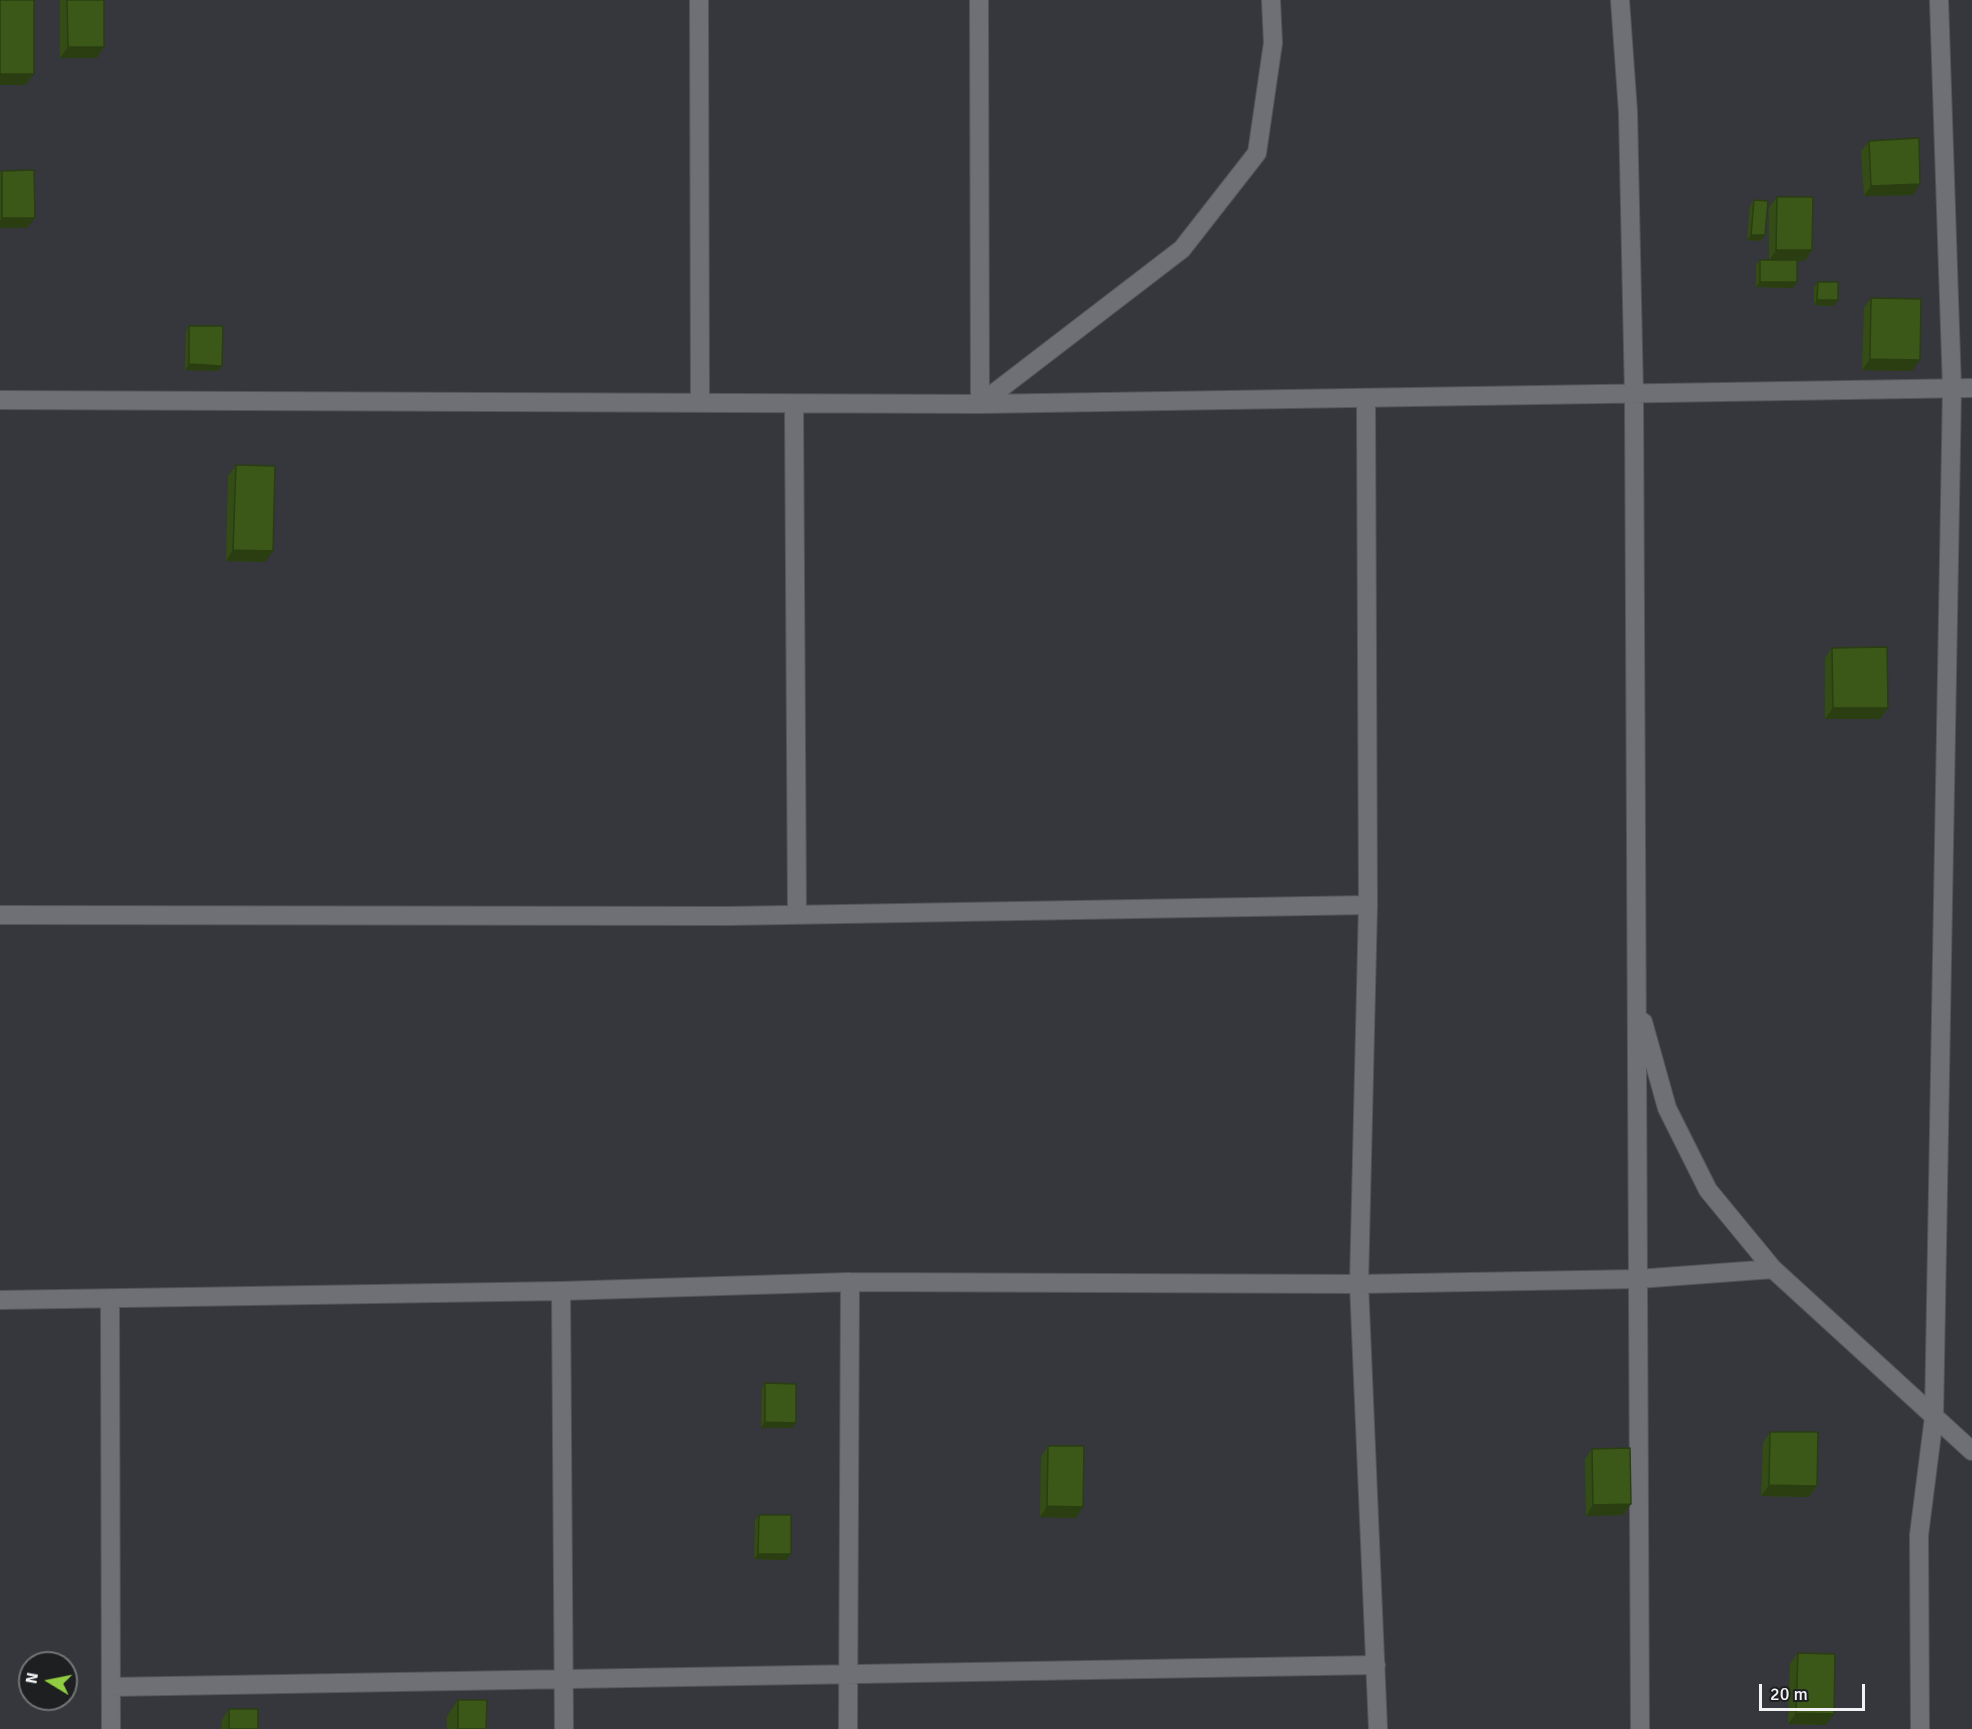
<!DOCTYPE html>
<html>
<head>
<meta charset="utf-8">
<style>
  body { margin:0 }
  #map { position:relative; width:1972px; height:1729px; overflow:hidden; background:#36373c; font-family:Signika,sans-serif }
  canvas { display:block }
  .north { position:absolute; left:18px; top:1651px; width:60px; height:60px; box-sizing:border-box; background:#1e1f21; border:2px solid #737476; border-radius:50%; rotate:280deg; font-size:16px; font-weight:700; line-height:24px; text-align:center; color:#f3f3f6 }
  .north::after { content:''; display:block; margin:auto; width:21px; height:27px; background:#91cd40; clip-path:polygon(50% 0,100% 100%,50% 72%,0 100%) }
  .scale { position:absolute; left:1759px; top:1684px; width:106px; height:27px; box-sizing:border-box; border:3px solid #f3f3f6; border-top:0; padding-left:8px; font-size:18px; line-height:21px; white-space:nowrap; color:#f3f3f6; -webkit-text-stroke:4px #1e1f21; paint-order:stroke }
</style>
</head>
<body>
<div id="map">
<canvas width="1972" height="1729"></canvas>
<div class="north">N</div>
<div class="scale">20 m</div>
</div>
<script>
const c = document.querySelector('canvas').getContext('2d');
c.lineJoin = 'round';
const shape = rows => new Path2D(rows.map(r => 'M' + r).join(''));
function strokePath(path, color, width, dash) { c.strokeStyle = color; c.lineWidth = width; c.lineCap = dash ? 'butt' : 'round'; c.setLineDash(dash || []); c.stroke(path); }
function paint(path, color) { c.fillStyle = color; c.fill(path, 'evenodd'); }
const minor = shape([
  [699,0,700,403],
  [979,0,980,404],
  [1620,0,1628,112,1634,395,1640,1729],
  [1366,399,1368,905,1359,1284,1378,1729],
  [0,400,980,404,1972,388],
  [794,404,797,915],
  [980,404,1182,249,1257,153,1273,43,1271,0],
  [0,915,728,916,1368,905],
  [1643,1022,1667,1108,1708,1190,1773,1269,1972,1451],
  [561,1291,564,1729],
  [110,1299,111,1729],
  [0,1300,561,1291,850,1282,1359,1284,1638,1279,1773,1269],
  [111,1687,1376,1665],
  [848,1729,850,1282],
  [1920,1729,1919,1535,1934,1417,1952,388,1939,0]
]);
strokePath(minor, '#55565a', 20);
strokePath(minor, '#6f7076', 18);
paint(shape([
  [60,0,104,0,104,47,97,58,60,58],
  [1869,141,1913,195,1864,196,1861,151],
  [2,171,27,228,0,228,0,173],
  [1777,197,1812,250,1805,261,1797,261,1797,282,1793,288,1756,287,1756,265,1760,260,1769,260,1769,208],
  [1754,200,1765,235,1761,241,1747,240,1750,206],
  [1818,282,1834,306,1814,305,1814,287],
  [1871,298,1912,371,1862,370,1864,308],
  [189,326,222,366,218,371,185,370,186,331],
  [236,465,265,562,226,561,228,476],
  [1832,648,1888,708,1880,719,1825,719,1825,658],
  [765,1383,796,1423,792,1428,761,1428,762,1389],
  [1770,1432,1817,1486,1809,1497,1761,1496,1763,1443],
  [1048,1446,1083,1507,1076,1518,1040,1517,1041,1457],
  [1592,1449,1631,1504,1623,1515,1586,1516,1585,1459],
  [759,1515,791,1554,787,1560,754,1559,755,1520],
  [1798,1653,1826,1725,1788,1724,1790,1664],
  [458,1700,486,1729,447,1729,447,1716],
  [229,1709,258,1729,221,1729,222,1720]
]), '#344c16');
paint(shape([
  [68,47,104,47,97,58,60,58],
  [0,74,34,74,26,85,0,85],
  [1920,184,1913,195,1864,196,1871,186],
  [2,218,35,218,27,228,0,228,0,221],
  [1751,235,1765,235,1761,241,1747,240],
  [1776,250,1812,250,1805,261,1769,261],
  [1760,282,1797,282,1793,288,1756,287],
  [1817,300,1838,300,1834,306,1814,305],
  [1870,359,1920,360,1912,371,1862,370],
  [189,364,222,366,218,371,185,370],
  [233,550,273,551,265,562,226,561],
  [1833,708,1888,708,1880,719,1825,719],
  [765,1422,796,1423,792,1428,761,1428],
  [1769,1485,1817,1486,1809,1497,1761,1496],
  [1631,1504,1623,1515,1586,1516,1593,1505],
  [1047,1506,1083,1507,1076,1518,1040,1517],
  [758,1554,791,1554,787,1560,754,1559],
  [1796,1713,1834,1714,1826,1725,1788,1724]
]), '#2a3e12');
const building = shape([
  [0,0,34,0,34,74,0,74,0,0],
  [67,0,104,0,104,47,68,47,67,0],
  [1919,138,1920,184,1871,186,1869,141,1919,138],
  [34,170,35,218,2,218,2,171,34,170],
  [1777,197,1813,197,1812,250,1776,250,1777,197],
  [1754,200,1768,201,1765,235,1751,235,1754,200],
  [1760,260,1797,260,1797,282,1760,282,1760,260],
  [1818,282,1838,282,1838,300,1817,300,1818,282],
  [1871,298,1921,299,1920,360,1870,359,1871,298],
  [189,326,223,326,222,366,189,364,189,326],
  [236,465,275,466,273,551,233,550,236,465],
  [1887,647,1888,708,1833,708,1832,648,1887,647],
  [765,1383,796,1384,796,1423,765,1422,765,1383],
  [1770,1432,1818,1432,1817,1486,1769,1485,1770,1432],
  [1048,1446,1084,1446,1083,1507,1047,1506,1048,1446],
  [1630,1448,1631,1504,1593,1505,1592,1449,1630,1448],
  [759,1515,791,1515,791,1554,758,1554,759,1515],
  [1798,1653,1835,1654,1834,1714,1796,1713,1798,1653],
  [458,1700,487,1700,486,1729,458,1729,458,1700],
  [229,1709,258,1709,258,1729,229,1729,229,1709]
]);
paint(building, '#3c5819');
strokePath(building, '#2a3e12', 1.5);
</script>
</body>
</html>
